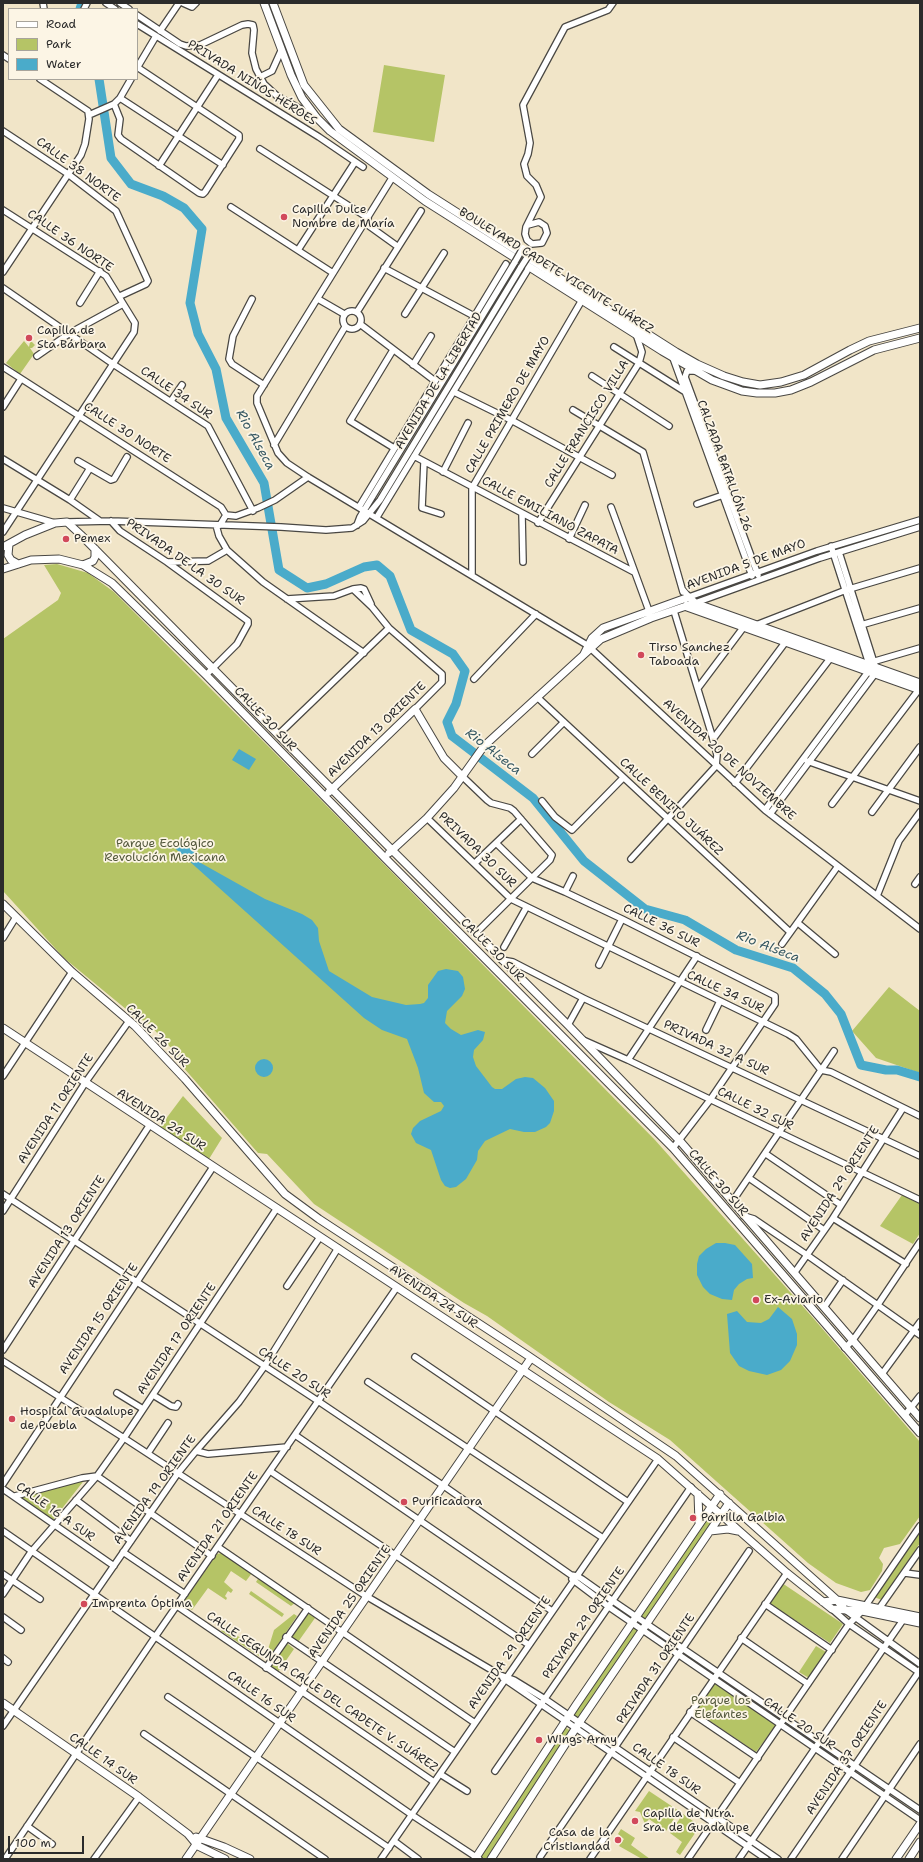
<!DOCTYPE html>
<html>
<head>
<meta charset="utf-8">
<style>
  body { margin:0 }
  #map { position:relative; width:923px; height:1862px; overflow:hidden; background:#f1e5c8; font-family:"Shantell Sans",sans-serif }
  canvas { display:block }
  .frame { position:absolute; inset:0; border:4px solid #2b2b2b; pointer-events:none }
  .legend { position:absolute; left:8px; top:8px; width:130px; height:72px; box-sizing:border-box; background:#fcf5e5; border:1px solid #a8a49b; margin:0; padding:5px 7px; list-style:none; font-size:12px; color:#2b2b2b }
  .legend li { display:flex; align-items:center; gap:8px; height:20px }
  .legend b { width:20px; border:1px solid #a8a49b }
  .scale { position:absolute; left:8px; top:1836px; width:76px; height:18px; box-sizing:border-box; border:2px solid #2b2b2b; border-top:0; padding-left:5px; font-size:12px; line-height:14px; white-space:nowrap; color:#2b2b2b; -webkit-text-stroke:3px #fcf5e5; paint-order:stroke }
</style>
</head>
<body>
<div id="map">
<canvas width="923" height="1862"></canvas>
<div class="frame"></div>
<ul class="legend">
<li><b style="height:5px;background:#fff"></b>Road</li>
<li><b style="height:11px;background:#b5c466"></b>Park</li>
<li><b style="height:11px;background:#4aabca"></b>Water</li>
</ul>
<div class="scale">100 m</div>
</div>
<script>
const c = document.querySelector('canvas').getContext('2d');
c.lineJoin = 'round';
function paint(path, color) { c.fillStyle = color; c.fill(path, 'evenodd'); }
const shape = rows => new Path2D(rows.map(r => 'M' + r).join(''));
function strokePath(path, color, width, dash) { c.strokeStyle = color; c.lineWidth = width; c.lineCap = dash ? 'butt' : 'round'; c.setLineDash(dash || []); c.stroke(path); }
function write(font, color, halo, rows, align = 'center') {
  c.font = font + ' "Shantell Sans",sans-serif'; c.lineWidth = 3.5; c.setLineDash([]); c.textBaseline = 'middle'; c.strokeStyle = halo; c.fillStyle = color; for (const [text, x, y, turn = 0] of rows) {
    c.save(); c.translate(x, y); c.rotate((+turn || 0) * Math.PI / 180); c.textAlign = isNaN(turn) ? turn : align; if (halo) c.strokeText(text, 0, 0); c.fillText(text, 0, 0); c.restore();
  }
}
paint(shape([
  [384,65,445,75,434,142,373,132],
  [24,341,29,347,30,342,32,342,35,345,32,348,30,348,34,354,20,374,6,363],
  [57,564,88,573,114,592,270,748,655,1140,814,1319,920,1442,920,1516,900,1544,884,1548,879,1558,883,1564,882,1571,870,1590,861,1592,836,1583,808,1563,670,1440,609,1402,487,1316,464,1303,314,1204,267,1154,258,1153,176,1059,172,1049,146,1021,138,1019,64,958,3,891,3,639,58,600,61,593,44,565],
  [889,987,920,1011,920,1073,876,1058,852,1031],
  [183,1096,222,1138,209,1159,159,1128],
  [902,1195,920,1204,920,1233,913,1244,880,1226],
  [86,1478,53,1520,19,1498],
  [708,1517,715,1522,647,1620,640,1616],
  [920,1531,920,1543,882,1600,874,1597],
  [221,1553,228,1556,252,1573,246,1581,231,1571,224,1582,233,1590,231,1593,228,1591,225,1596,227,1598,226,1600,208,1588,192,1610,183,1603,217,1554],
  [259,1577,296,1602,291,1606,256,1582],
  [782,1583,843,1624,830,1643,769,1603],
  [251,1591,284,1614,282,1617,249,1594],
  [294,1614,297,1616,268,1659,266,1656,274,1630],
  [309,1614,315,1618,298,1642,293,1639,292,1635,304,1616],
  [634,1625,640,1629,578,1721,571,1716],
  [224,1627,259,1650,259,1656,221,1631],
  [288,1644,294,1649,278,1672,270,1666,283,1645],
  [816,1646,826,1652,809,1678,799,1672],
  [714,1683,776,1725,756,1752,695,1711],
  [563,1726,571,1731,490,1859,476,1859],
  [649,1791,679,1811,666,1831,649,1819,645,1824,640,1812,635,1811],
  [683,1814,700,1826,680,1855,676,1852,682,1842,670,1833],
  [621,1829,635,1838,631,1845,650,1859,642,1859,619,1846,624,1839,618,1834]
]), '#b5c466');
paint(shape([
  [239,749,256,759,249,770,232,760],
  [178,841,200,855,199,862,265,899,302,914,312,920,318,928,319,941,329,971,372,997,406,1005,420,1004,424,1003,428,998,428,985,438,971,446,969,458,971,463,977,465,989,462,996,447,1011,445,1023,451,1029,461,1035,478,1030,485,1032,483,1040,474,1050,473,1057,476,1066,492,1087,495,1089,502,1089,516,1079,525,1077,533,1078,545,1088,554,1101,554,1111,550,1123,546,1127,535,1132,524,1132,510,1129,485,1141,478,1151,477,1160,466,1179,456,1187,450,1188,445,1186,441,1180,431,1150,416,1143,411,1134,413,1128,420,1121,441,1111,444,1106,441,1102,434,1102,424,1093,418,1068,407,1039,382,1030,364,1018,168,842],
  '255 1068a9 9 0 1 1 18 0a9 9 0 1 1-18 0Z',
  [716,1243,725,1243,735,1245,752,1264,753,1278,747,1279,739,1284,734,1290,732,1300,722,1299,710,1294,703,1287,697,1275,697,1264,699,1256,706,1249],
  [778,1307,792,1319,797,1334,797,1345,790,1361,781,1370,767,1375,749,1371,739,1366,730,1353,727,1314,737,1311,747,1322,761,1323,769,1319]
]), '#4aabca');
strokePath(shape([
  [80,9,82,3],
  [99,79,111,158,131,184,163,196,184,208,202,229,190,303,198,334,216,369,226,418,264,483,279,570,307,588,326,584,364,567,377,565,390,576,411,630,453,654,465,671,456,704,447,722,452,736,533,798,584,861,645,909,685,920,736,950,793,968,825,994,841,1014,861,1065,886,1070,897,1070,920,1077]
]), '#4aabca', 9);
const minor = shape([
  [43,3,44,9],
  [106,3,115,9],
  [120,3,129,9],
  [183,3,192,7,196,3],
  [84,9,87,3],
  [137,15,180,44,186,46,200,45,242,25,248,24,253,25,254,30,252,53,256,69,264,84,277,96,315,117],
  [137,24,319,137,363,167],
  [160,31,179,3],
  [3,55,9,59],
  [137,68,156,36],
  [260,77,272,71,281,51],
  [120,98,223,165],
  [114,104,120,119,118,135,121,139,199,193,203,194,205,192,239,139,239,135,137,67],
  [89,115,114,104,120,98,131,79],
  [3,131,68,174,116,211,148,281,146,284,120,296],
  [260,149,368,218],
  [159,166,218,75],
  [392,178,257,396,257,403,278,453,287,463,308,477,587,645,765,810,920,929],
  [231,207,333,273],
  [3,210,106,276,135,323,134,332,113,364,3,532],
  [365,223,397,246],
  [528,225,539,222,545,226,547,233,542,243,532,244,527,240,525,234,526,227,541,197,536,185,527,176,524,164,528,154,530,143,523,105,565,27,608,10,613,3],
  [298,250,355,162],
  [384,268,474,316],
  [3,272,81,155,85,144,89,119,88,111,40,79],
  [3,288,113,364,208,426,253,511],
  [252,299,233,336,229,359,232,364,264,385],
  [318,299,344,314],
  [80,303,100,271],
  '343 320a9 9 0 1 1 18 0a9 9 0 1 1-18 0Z',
  [357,312,421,211],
  [405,314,444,253],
  [360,324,435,381],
  [614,347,687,393],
  [393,350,350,421,394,448],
  [37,356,70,333,123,304],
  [673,358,752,576],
  [413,365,431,336],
  [3,367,221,507,226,515,220,525],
  [695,371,687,371,685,377,758,575],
  [592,376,669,426],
  [454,392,513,421,612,475],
  [171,401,182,385],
  [3,407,21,379],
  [573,410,643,452,683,592],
  [274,445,345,327],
  [414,456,634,572],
  [3,459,70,500,100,521],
  [78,461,111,480,114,479,127,457],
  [424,462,422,508,441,514],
  [443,472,468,423],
  [70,500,90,468],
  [697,504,726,494],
  [359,507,506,264],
  [611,507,649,611],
  [3,508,55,523],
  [522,514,523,562],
  [226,515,236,516,258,508,275,500,308,477],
  [377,517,527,271],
  [111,521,120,531,167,562,248,621,248,624,237,644,206,675],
  [67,522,111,521,281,527,326,530,352,528,363,521,380,500,521,267],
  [538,523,639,363,642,352,636,334],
  [216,525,219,536,227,550,263,582,364,653],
  [357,525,360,517,515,262],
  [569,539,585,505],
  [168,562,208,561,227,550],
  [472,575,472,488,582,300],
  [353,589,361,588,364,589,371,604],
  [683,590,689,597,817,551,920,520],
  [287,599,334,596,353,589,372,607,389,628,442,674,442,682,415,709],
  [695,603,820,558,920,527],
  [674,611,713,739,717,755,716,766],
  [756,625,846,590,920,568],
  [861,625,920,608],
  [872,662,920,648],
  [474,679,536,614],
  [698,688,746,624],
  [537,697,790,932],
  [279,734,389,628],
  [713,739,787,640],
  [532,754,564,722],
  [807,761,920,801],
  [463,777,487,800,491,803,510,808,514,811,552,855,550,860,476,933],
  [735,783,832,656],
  [542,801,555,817,572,830,623,778],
  [832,804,920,688],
  [765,810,868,672,870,667,831,546],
  [872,812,920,747],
  [770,814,874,675,876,669,839,552],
  [427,818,511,899,788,1034,796,1039,821,1070,831,1072,920,1116],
  [496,843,532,878,565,892,622,919,775,996,775,1004,710,1100,673,1148],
  [631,859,716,766],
  [475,863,521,819],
  [915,884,920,877],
  [565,892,573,876],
  [877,896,899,841,920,812],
  [798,923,835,954],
  [3,938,16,917],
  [782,944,838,866],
  [504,947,526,908],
  [502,960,513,962,583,998,920,1156],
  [599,965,622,919],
  [568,1025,583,998],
  [706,1030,720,1001],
  [583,1040,628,1060,920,1200],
  [628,1060,697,956],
  [3,1076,72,972],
  [766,1154,841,1205],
  [749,1178,824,1230],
  [3,1194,318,1401,441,1484,571,1575,577,1576,582,1579,613,1601,920,1810],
  [732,1202,834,1051],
  [3,1211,85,1083,129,1021],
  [744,1216,754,1219,807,1255,920,1335],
  [833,1218,906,1264],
  [795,1272,833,1218,903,1108],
  [287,1286,320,1237],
  [825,1306,843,1280],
  [845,1348,853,1340,877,1306,920,1242],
  [3,1350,149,1126],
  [415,1357,628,1502],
  [3,1361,124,1438,366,1596,500,1675,514,1680,545,1699,778,1859],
  [882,1374,920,1322],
  [368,1382,603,1538],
  [117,1393,143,1409],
  [153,1395,171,1406,176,1407,178,1404],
  [905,1415,920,1396],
  [295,1435,552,1611],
  [196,1451,208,1454,287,1447],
  [148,1453,168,1423],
  [270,1471,529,1645],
  [3,1484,213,1167],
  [3,1489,114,1566],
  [15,1496,82,1478,97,1476,212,1556],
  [76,1500,131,1541],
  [3,1531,412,1815,479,1859],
  [218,1547,475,1723],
  [123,1552,185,1594],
  [905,1573,920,1575],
  [3,1574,40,1599],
  [572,1579,609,1607,920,1820],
  [3,1594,31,1552,97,1476,124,1438,277,1208],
  [765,1604,832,1650],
  [177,1606,434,1782],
  [832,1609,849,1624,920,1673],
  [844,1609,920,1664],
  [878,1610,920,1550],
  [3,1617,21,1630],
  [286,1637,455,1752],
  [741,1638,808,1684],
  [3,1658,8,1662],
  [266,1668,308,1608],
  [503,1678,766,1859],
  [168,1697,389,1848],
  [690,1712,758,1758],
  [3,1726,178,1473,196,1451,239,1402,264,1367,338,1248],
  [144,1734,325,1859],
  [673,1737,740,1783],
  [495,1771,691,1487],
  [440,1774,467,1791],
  [27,1826,52,1844],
  [394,1841,418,1859],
  [540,1857,749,1551],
  [5,1859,155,1637,397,1287],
  [94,1859,139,1797],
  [381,1859,658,1459],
  [590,1859,787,1573],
  [688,1859,849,1624,862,1611,920,1526],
  [739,1859,905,1617],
  [791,1859,920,1670],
  [842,1859,920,1744]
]);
const major = shape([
  [264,3,291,75,302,98,317,118,330,131,425,201,662,351,712,380,742,391,757,393,775,393,791,390,811,382,874,350,920,338],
  [273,3,304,85,339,129,428,194,676,352,697,364,724,376,743,382,760,385,781,382,804,375,850,350,869,341,920,328],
  [9,544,8,555,11,560,18,564],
  [3,547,25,535,55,523,67,522,81,535,392,850,568,1025,680,1141,920,1418],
  [83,565,93,561,95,557,95,549],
  [3,569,31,560,59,559,83,565,112,583,206,675,385,858,673,1148,920,1433],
  [687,605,687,607,920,690],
  [584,654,592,638,603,628,689,597,695,603,920,683],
  [329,792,415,709,444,758,463,777],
  [389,853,427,818,454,788,484,746,601,639,651,618,695,603],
  [3,904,72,972,135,1026,185,1079,285,1194,319,1219,527,1355,676,1456,837,1600,844,1609],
  [3,1028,658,1459,787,1573,832,1609,862,1611,920,1623],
  [698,1494,699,1523],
  [710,1531,728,1529,738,1531],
  [823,1602,837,1600,920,1617],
  [3,1703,139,1797,188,1834,198,1846,225,1859],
  [196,1837,224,1847,250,1859],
  [186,1859,531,1358],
  [475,1859,576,1705,720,1494],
  [491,1859,579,1723,729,1503],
  [896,1859,920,1824],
  [909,1859,920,1842]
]);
strokePath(minor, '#494743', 8);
strokePath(major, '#494743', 9);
strokePath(minor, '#fff', 5.5);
strokePath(major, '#fff', 7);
const minorBridge = shape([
  [515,262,523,248],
  [521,267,530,253]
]);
strokePath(minorBridge, '#494743', 8, []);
strokePath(minorBridge, '#fff', 5.5);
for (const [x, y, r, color] of [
  [284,217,4,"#d1495b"],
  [29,338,4,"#d1495b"],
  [66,539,4,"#d1495b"],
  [641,655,4,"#d1495b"],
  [756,1300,4,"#d1495b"],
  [12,1419,4,"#d1495b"],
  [404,1502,4,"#d1495b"],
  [693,1518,4,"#d1495b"],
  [84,1604,4,"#d1495b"],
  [539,1740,4,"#d1495b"],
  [635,1821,4,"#d1495b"],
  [618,1840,4,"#d1495b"]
]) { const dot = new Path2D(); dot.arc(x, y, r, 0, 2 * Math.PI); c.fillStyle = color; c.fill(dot); strokePath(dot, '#fcf5e5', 1.5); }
write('12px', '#2b2b2b', '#fcf5e5', [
  ["PRIVADA NIÑOS HÉROES",252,83,32],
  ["CALLE 38 NORTE",78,170,36],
  ["CALLE 36 NORTE",70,241,34],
  ["BOULEVARD CADETE VICENTE SUÁREZ",556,271,32],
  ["AVENIDA DE LA LIBERTAD",439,381,-59],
  ["CALLE 34 SUR",176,393,34],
  ["CALLE PRIMERO DE MAYO",508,405,-60],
  ["CALLE FRANCISCO VILLA",587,424,-58],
  ["CALLE 30 NORTE",127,433,33],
  ["CALZADA BATALLÓN 26",724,466,70],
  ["CALLE EMILIANO ZAPATA",550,516,28],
  ["PRIVADA DE LA 30 SUR",185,562,35],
  ["AVENIDA 5 DE MAYO",746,565,-20],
  ["CALLE 30 SUR",265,719,46],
  ["AVENIDA 13 ORIENTE",377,730,-44],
  ["AVENIDA 20 DE NOVIEMBRE",729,760,42],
  ["CALLE BENITO JUÁREZ",671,807,43],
  ["PRIVADA 30 SUR",477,850,44],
  ["CALLE 36 SUR",661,926,26],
  ["CALLE 30 SUR",492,950,45],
  ["CALLE 34 SUR",725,992,25],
  ["CALLE 26 SUR",157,1036,45],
  ["PRIVADA 32 A SUR",716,1048,25],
  ["AVENIDA 11 ORIENTE",56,1109,-57],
  ["CALLE 32 SUR",755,1109,26],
  ["AVENIDA 24 SUR",161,1120,33],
  ["CALLE 30 SUR",718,1183,49],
  ["AVENIDA 29 ORIENTE",840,1184,-57],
  ["AVENIDA 13 ORIENTE",67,1232,-57],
  ["AVENIDA 24 SUR",433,1297,34],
  ["AVENIDA 15 ORIENTE",99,1319,-56],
  ["AVENIDA 17 ORIENTE",177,1339,-56],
  ["CALLE 20 SUR",294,1373,33],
  ["AVENIDA 19 ORIENTE",155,1490,-54],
  ["CALLE 16 A SUR",55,1512,35],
  ["AVENIDA 21 ORIENTE",218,1527,-55],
  ["CALLE 18 SUR",286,1531,33],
  ["AVENIDA 25 ORIENTE",350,1602,-55],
  ["PRIVADA 29 ORIENTE",584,1623,-55],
  ["AVENIDA 29 ORIENTE",510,1653,-55],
  ["PRIVADA 31 ORIENTE",656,1669,-56],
  ["CALLE SEGUNDA CALLE DEL CADETE V. SUÁREZ",322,1692,34],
  ["CALLE 16 SUR",261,1697,35],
  ["CALLE 20 SUR",799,1724,34],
  ["AVENIDA 37 ORIENTE",847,1758,-56],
  ["CALLE 14 SUR",103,1759,35],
  ["CALLE 18 SUR",666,1769,35]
]);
write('12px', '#2b2b2b', '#fcf5e5', [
  ["Capilla Dulce",292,210],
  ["Nombre de María",292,224],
  ["Capilla de",37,331],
  ["Sta Bárbara",37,345],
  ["Pemex",74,539],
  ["Tirso Sanchez",649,648],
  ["Taboada",649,662],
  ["Ex-Aviario",764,1300],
  ["Hospital Guadalupe",20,1412],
  ["de Puebla",20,1426],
  ["Purificadora",412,1502],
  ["Parrilla Galbia",701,1518],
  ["Imprenta Óptima",92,1604],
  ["Wings Army",547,1740],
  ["Capilla de Ntra.",643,1814],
  ["Sra. de Guadalupe",643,1828],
  ["Casa de la",610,1833,"right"],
  ["Cristiandad",610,1847,"right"]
], 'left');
write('12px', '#54593d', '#fcf5e5', [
  ["Parque Ecológico",165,844],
  ["Revolución Mexicana",165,858],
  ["Parque los",721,1701],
  ["Elefantes",721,1715]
]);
write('italic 13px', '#365863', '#fcf5e5', [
  ["Rio Alseca",255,440,61],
  ["Rio Alseca",493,752,38],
  ["Rio Alseca",768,947,21]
]);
</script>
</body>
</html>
